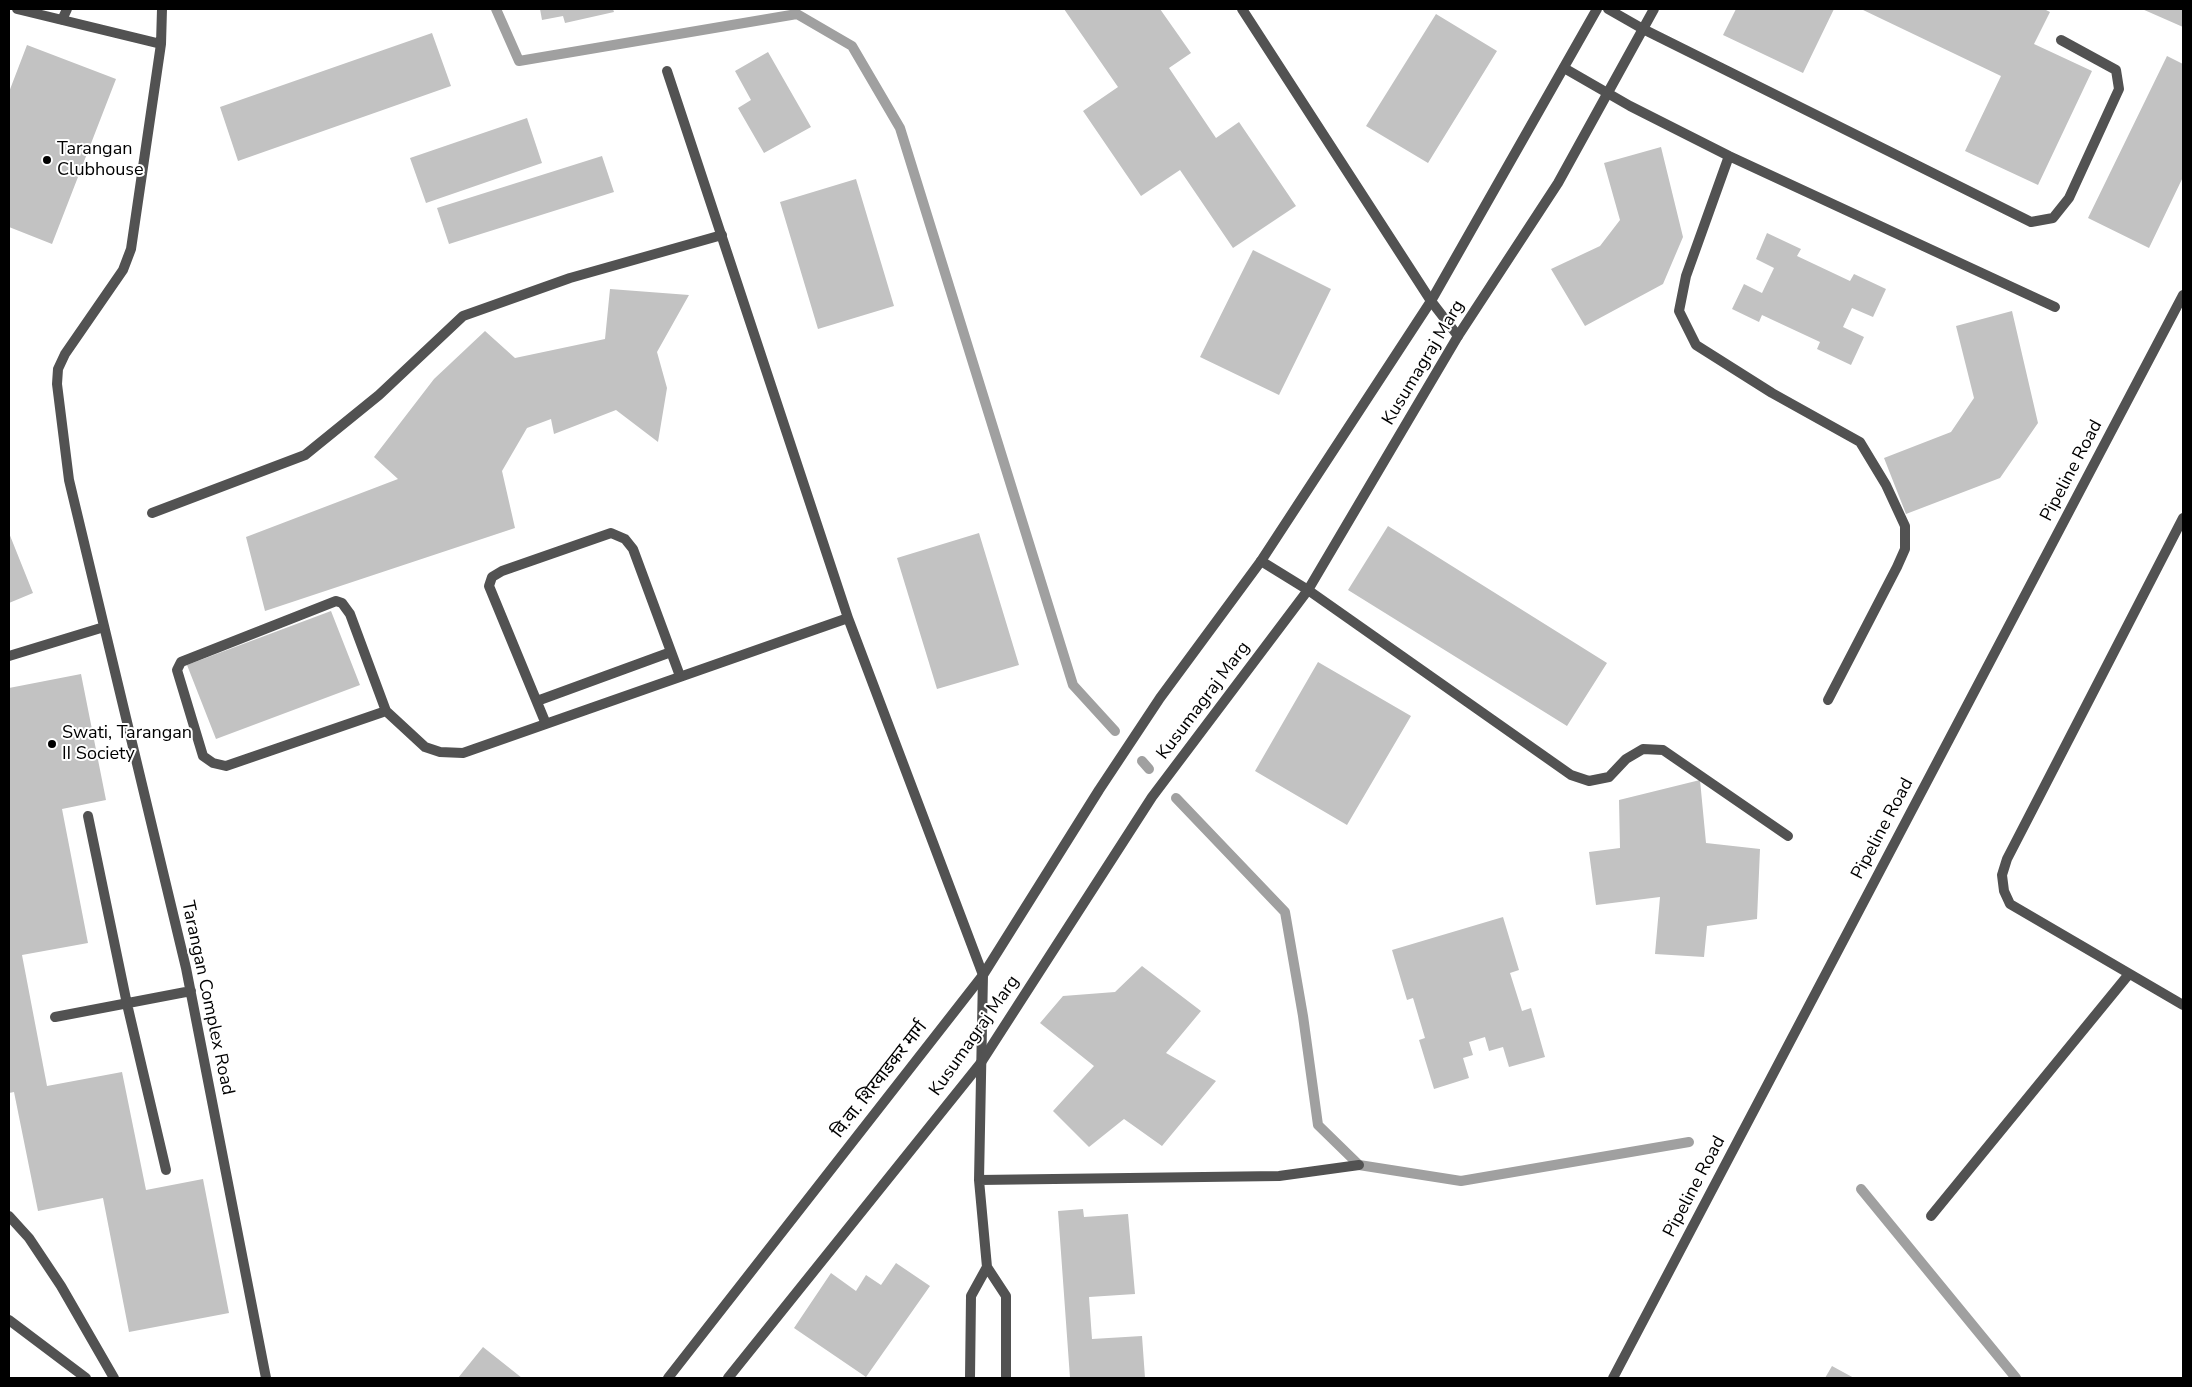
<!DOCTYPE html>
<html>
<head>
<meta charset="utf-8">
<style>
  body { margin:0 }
  #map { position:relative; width:2192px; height:1387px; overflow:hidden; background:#fff; font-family:"Nunito Sans",sans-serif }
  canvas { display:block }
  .frame { position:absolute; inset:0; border:10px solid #000; pointer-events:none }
</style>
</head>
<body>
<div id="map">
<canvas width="2192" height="1387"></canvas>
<div class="frame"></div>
</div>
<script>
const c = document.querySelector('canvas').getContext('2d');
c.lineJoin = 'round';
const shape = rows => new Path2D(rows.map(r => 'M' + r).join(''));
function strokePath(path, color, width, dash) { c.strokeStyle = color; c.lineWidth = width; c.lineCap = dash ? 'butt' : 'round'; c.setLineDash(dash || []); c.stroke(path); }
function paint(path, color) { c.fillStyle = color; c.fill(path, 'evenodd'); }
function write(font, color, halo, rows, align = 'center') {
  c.font = font + ' "Nunito Sans","Noto Sans Devanagari",sans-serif'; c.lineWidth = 4; c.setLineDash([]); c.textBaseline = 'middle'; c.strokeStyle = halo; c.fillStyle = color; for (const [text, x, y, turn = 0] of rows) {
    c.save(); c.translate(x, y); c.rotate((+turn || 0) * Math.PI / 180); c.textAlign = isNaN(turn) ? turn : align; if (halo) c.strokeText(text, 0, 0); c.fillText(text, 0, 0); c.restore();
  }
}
strokePath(shape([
  [496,9,519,61,797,14,852,46,900,128,1073,685,1115,731],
  [1142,761,1149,769],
  [1176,798,1285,912,1303,1016,1318,1125,1359,1165,1461,1181,1689,1142],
  [1861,1189,2016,1378]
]), '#a0a0a0', 10);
paint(shape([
  [540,9,613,9,614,12,565,23,563,16,542,20],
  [1064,9,1160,9,1191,53,1169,68,1216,138,1239,122,1296,206,1233,248,1180,170,1141,196,1083,111,1118,87],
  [1736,9,1834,9,1803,73,1723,35],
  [1861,9,2044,9,2050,12,2034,44,2092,71,2038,185,1965,151,2001,76],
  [2142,9,2183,9,2183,27],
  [1436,14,1497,51,1428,163,1366,126],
  [432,33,451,86,238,161,220,107],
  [27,45,116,79,52,244,9,227,9,92],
  [768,52,811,127,764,153,738,108,751,100,735,71],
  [2167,56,2183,64,2183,177,2149,248,2088,218],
  [527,118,542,163,426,203,410,158],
  [1661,147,1683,237,1663,284,1585,326,1551,269,1600,246,1620,220,1604,163],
  [602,156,614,192,449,244,437,208],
  [856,179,894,306,818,329,780,202],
  [1767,233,1801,249,1797,256,1850,281,1854,274,1886,289,1873,317,1852,308,1843,327,1864,337,1851,365,1817,349,1820,342,1762,315,1759,322,1732,309,1744,284,1762,293,1774,268,1756,259],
  [1253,250,1331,289,1279,395,1200,357],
  [610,289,689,295,657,352,667,388,658,442,616,410,554,434,551,419,527,428,502,471,515,528,265,611,246,537,398,479,374,457,434,379,485,331,515,358,605,339],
  [2012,311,2038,423,2000,478,1906,514,1884,458,1951,432,1974,398,1956,326],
  [1388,526,1607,663,1567,726,1348,590],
  [9,533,33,593,9,603],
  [979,533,1019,665,937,689,897,558],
  [331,611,360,685,216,739,187,665],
  [1318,662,1411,716,1347,825,1255,771],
  [81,674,106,800,62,809,88,943,22,955,47,1086,122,1072,146,1190,203,1179,229,1313,129,1332,103,1198,38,1211,14,1092,9,1093,9,688],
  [1700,780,1706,843,1760,849,1757,919,1707,926,1704,957,1655,954,1660,897,1596,905,1589,852,1620,848,1619,800],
  [1503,917,1519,970,1510,973,1522,1011,1531,1008,1545,1057,1509,1067,1503,1047,1489,1051,1485,1037,1469,1042,1473,1055,1463,1058,1469,1078,1434,1089,1419,1040,1425,1038,1413,998,1407,1000,1392,950],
  [1142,966,1201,1011,1166,1053,1216,1081,1162,1146,1124,1119,1089,1147,1053,1111,1094,1066,1040,1023,1063,996,1115,992],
  [1083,1209,1084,1217,1128,1214,1135,1294,1089,1297,1092,1339,1142,1336,1145,1378,1070,1378,1058,1211],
  [896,1263,930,1286,866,1377,794,1328,831,1273,856,1291,866,1275,881,1285],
  [483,1347,522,1378,458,1378],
  [1832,1366,1854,1378,1825,1378]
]), '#c2c2c2');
strokePath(shape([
  [152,513,305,455,379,395,463,316,570,278,722,235]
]), '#525252', 10);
strokePath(shape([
  [17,9,161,44],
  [162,9,161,44,131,249,123,270,65,354,58,369,57,384,69,480,186,968,266,1378],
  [1242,9,1431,301,1458,336],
  [1608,9,1643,29,2031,222,2053,218,2069,198,2119,89,2116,70,2061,40],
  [62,20,67,9],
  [1564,68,1630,106,1729,156,2055,307],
  [667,71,848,618,983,975,979,1180,987,1267],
  [1729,156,1686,276,1679,311,1696,345,1772,393,1860,442,1886,485,1905,526,1905,549,1897,567,1828,700],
  [2183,518,2007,859,2002,875,2004,891,2010,904,2183,1005],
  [1261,561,1308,590,1571,775,1589,781,1609,777,1626,759,1643,749,1663,750,1788,836],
  [9,656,104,627],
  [537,701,671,652],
  [386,711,350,614,342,603,336,601,181,662,177,670,203,756,213,763,226,766,386,711,425,747,440,752,463,753,848,618],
  [546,724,489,586,492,577,502,571,611,533,625,539,633,549,680,676],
  [88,816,127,1004,166,1170],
  [55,1017,191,991],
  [979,1180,1279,1176,1359,1165],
  [9,1216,29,1238,61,1286,114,1378],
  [1931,1216,2129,974],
  [9,1320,86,1378],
  [970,1378,971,1296,987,1267,1006,1296,1006,1378],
  [1613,1378,2183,295]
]), '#525252', 10);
strokePath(shape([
  [668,1378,983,975,1099,790,1160,698,1261,561,1431,301,1597,9],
  [728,1378,980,1064,1152,797,1308,590,1458,336,1558,183,1654,9]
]), '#525252', 10);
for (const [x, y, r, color] of [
  [47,160,5,"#000"],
  [52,744,5,"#000"]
]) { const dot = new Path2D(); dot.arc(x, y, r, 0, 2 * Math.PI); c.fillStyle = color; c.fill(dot); strokePath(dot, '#fff', 2); }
write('18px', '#000', '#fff', [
  ["Tarangan",57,150],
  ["Clubhouse",57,171],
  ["Swati, Tarangan",62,734],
  ["II Society",62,755]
], 'left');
write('18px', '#000', '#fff', [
  ["Kusumagraj Marg",1424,363,-59],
  ["Pipeline Road",2072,471,-62],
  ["Kusumagraj Marg",1204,701,-53],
  ["Pipeline Road",1883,829,-62],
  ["Tarangan Complex Road",207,998,78],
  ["Kusumagraj Marg",975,1036,-55],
  ["वि.वा. शिरवाडकर मार्ग",880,1080,-52],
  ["Pipeline Road",1695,1187,-62]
]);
</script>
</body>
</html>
